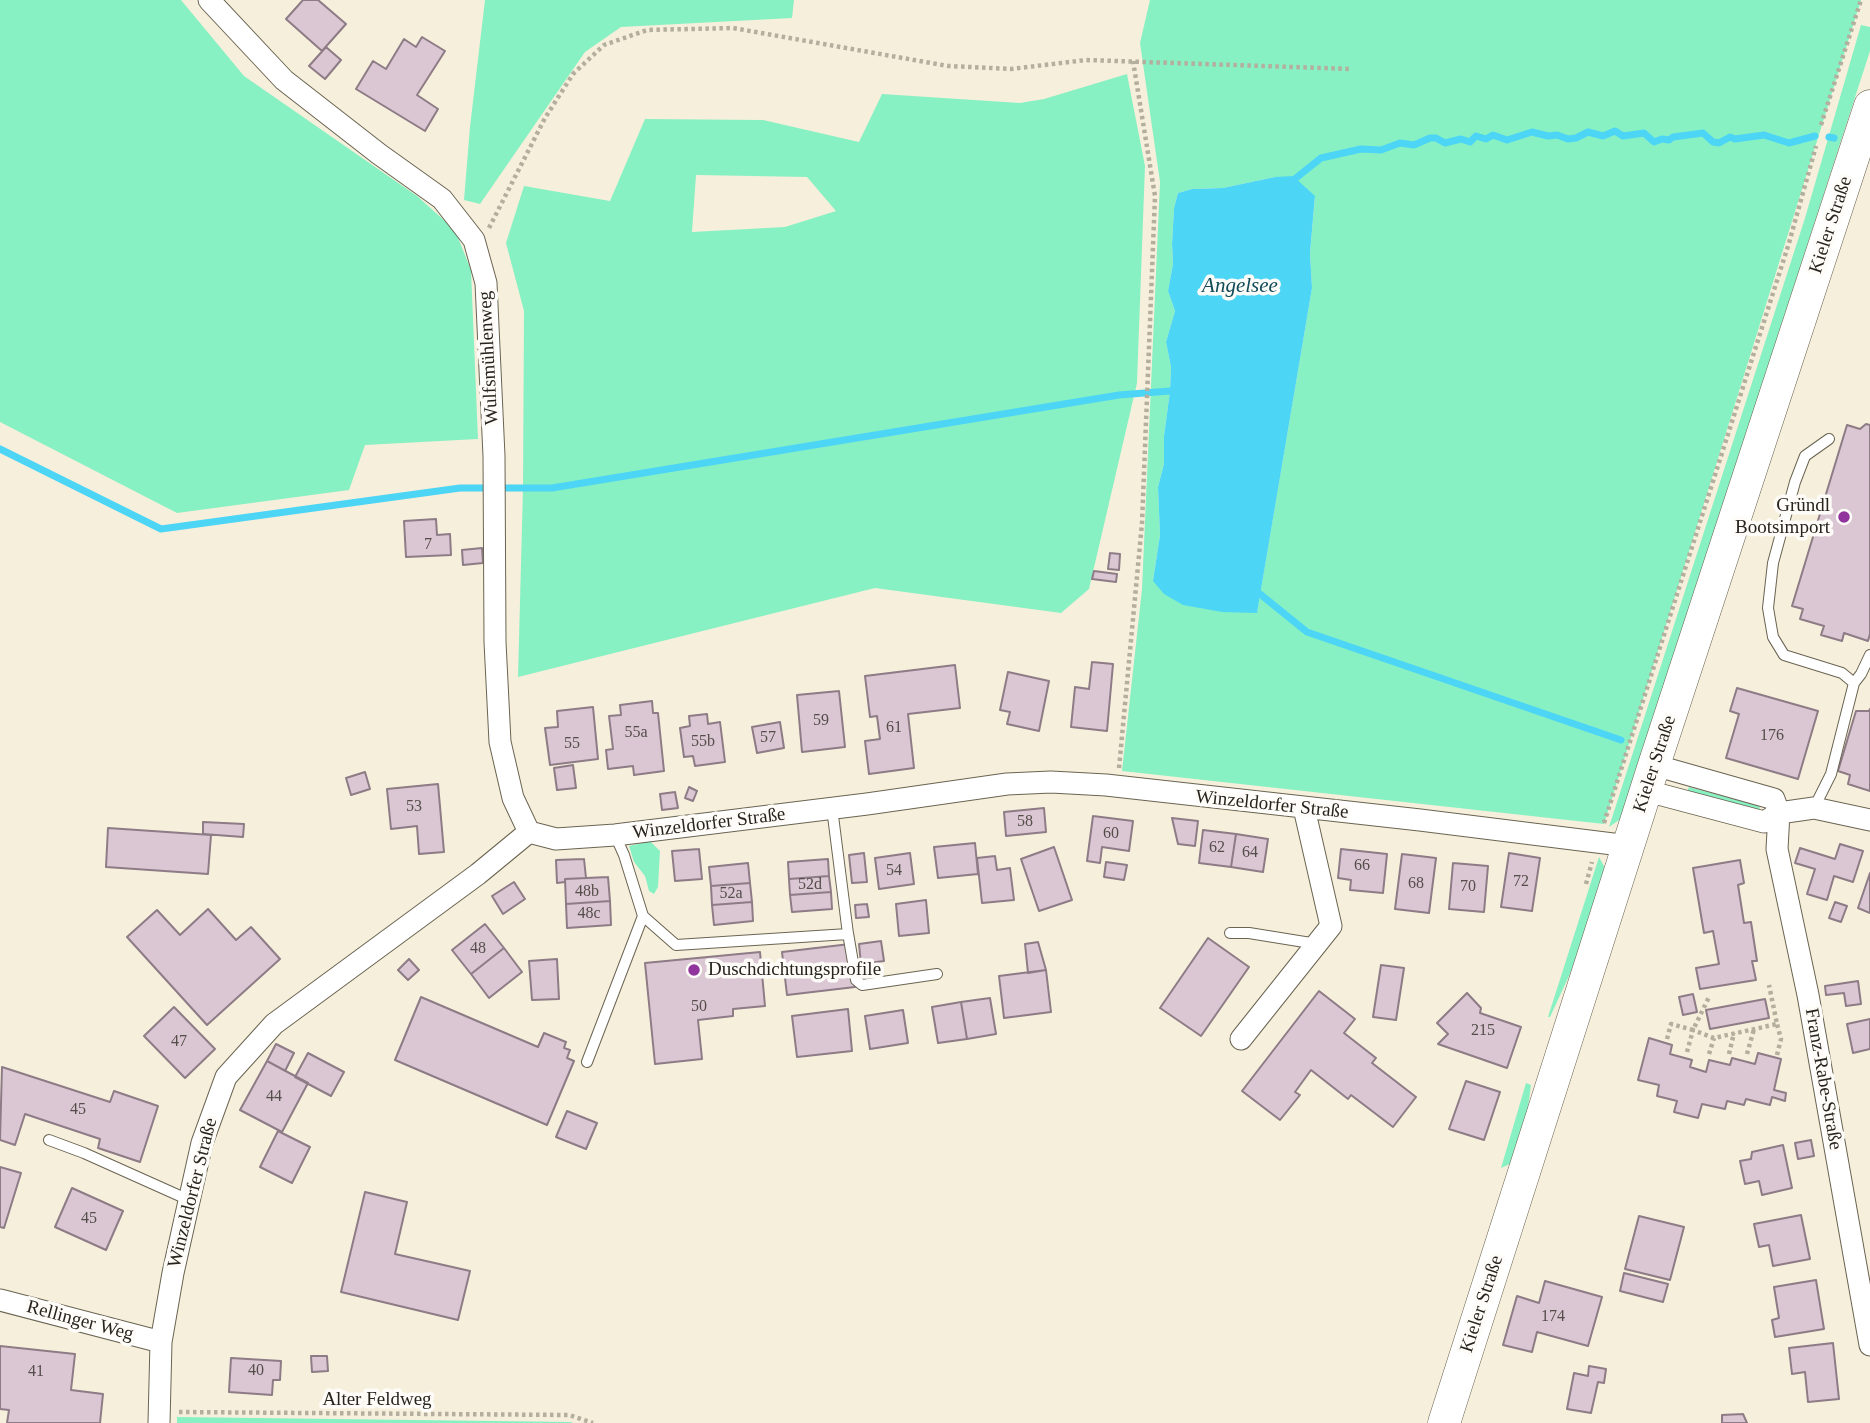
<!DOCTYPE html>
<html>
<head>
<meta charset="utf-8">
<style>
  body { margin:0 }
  canvas { display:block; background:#f6efdb }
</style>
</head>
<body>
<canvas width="1870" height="1423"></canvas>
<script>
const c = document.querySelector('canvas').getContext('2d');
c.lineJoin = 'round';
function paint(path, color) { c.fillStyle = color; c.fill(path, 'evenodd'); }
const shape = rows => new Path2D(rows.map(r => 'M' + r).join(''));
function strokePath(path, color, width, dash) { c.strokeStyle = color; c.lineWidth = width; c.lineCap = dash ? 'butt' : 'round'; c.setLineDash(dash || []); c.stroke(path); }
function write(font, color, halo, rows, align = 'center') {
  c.font = font + ' "Times New Roman",serif'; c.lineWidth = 7; c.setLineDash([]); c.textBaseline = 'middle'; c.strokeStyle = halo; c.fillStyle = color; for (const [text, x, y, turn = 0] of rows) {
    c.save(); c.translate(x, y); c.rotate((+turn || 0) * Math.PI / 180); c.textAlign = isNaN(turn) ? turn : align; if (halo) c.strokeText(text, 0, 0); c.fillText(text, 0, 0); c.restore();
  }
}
paint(shape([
  [0,0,181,0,244,76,417,196,455,230,471,270,478,439,365,445,349,490,177,513,0,422],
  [485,0,794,0,792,18,621,27,585,52,480,204,464,200,470,127],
  [1150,0,1861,0,1604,824,1122,771,1142,589,1160,182,1140,43],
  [1275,177,1315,197,1310,253,1312,288,1257,612,1153,581,1160,535,1158,487,1164,464,1164,436,1170,391,1171,367,1166,342,1175,311,1168,291,1173,264,1172,244,1174,208,1178,193,1192,189,1223,188],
  [1861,25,1870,27,1870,51,1622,818,1609,827,1805,218],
  [1127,74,1145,166,1137,383,1089,589,1061,613,875,588,518,677,523,488,524,311,506,243,524,186,610,201,645,119,763,120,859,142,882,94,1020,103,1044,99],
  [696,175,807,177,836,211,785,227,692,232],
  [1689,787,1759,806,1760,809,1759,811,1687,792],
  [650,841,660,851,658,887,654,894,649,891,645,876,634,862,629,846],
  [1599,857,1605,868,1581,950,1550,1017,1548,1017],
  [1526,1083,1531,1085,1527,1115,1512,1163,1501,1168],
  [177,1417,571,1422,573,1423,177,1423]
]), '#88f1c3');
paint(shape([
  [1293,176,1315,196,1310,253,1312,288,1257,613,1222,612,1183,605,1164,594,1153,581,1160,535,1158,487,1164,464,1164,436,1170,391,1171,367,1166,342,1175,311,1168,291,1173,264,1172,244,1174,208,1178,193,1192,189,1223,188,1275,177]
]), '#4dd5f6');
strokePath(shape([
  [1829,137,1834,138],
  [1296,178,1321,158,1361,149,1381,150,1400,143,1414,145,1430,138,1436,138,1445,143,1461,139,1470,142,1476,136,1486,139,1493,135,1507,140,1532,132,1548,136,1557,135,1568,139,1576,138,1588,132,1603,136,1615,131,1623,136,1644,133,1654,142,1662,139,1669,140,1673,137,1703,133,1713,142,1719,143,1730,137,1735,139,1764,135,1789,143,1815,136],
  [0,449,161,529,460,488,552,488,1119,395,1170,391],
  [1260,594,1307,632,1621,740]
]), '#4dd5f6', 7);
const building = shape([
  [303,0,318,0,346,24,322,51,286,19,303,0],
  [422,37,445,51,417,95,438,109,425,131,356,89,373,61,386,69,404,39,416,47,422,37],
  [326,47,341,60,325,79,309,66,326,47],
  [1866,424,1870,425,1870,634,1868,641,1844,633,1842,641,1821,635,1824,626,1800,619,1803,609,1792,606,1847,425,1860,429,1866,424],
  [436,519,437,535,450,534,451,555,406,557,404,521,436,519],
  [482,548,483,563,463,565,462,550,482,548],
  [1110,553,1120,554,1119,570,1108,569,1110,553],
  [1094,571,1117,574,1116,582,1092,579,1094,571],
  [1092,662,1113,664,1107,731,1071,727,1075,687,1089,689,1092,662],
  [955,665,960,708,908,714,914,768,869,774,865,741,880,739,877,716,870,717,865,676,955,665],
  [1008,672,1049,681,1039,731,1007,724,1010,712,1000,710,1008,672],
  [1737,688,1818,711,1798,779,1726,758,1739,714,1730,711,1737,688],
  [839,691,845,747,802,752,797,695,839,691],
  [652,701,653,713,658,713,664,771,634,775,633,766,608,769,606,750,613,749,609,716,621,715,620,705,652,701],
  [593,707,598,759,550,765,545,728,558,727,557,711,593,707],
  [1870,709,1870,791,1848,784,1850,775,1838,771,1856,711,1869,711,1870,709],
  [707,714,708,724,720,722,725,762,695,766,693,756,684,757,680,728,690,726,689,716,707,714],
  [780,722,784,748,757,753,752,727,780,722],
  [573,765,576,788,557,790,554,768,573,765],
  [365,772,370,789,351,795,346,778,365,772],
  [438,784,444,852,419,854,417,826,391,829,387,789,438,784],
  [689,787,697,791,693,801,685,798,689,787],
  [675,792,678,808,662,810,660,794,675,792],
  [1044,808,1046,832,1006,836,1004,812,1044,808],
  [1093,816,1133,821,1129,851,1102,847,1100,863,1087,861,1093,816],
  [1172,818,1198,821,1195,846,1178,844,1172,818],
  [203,822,244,824,243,837,203,834,203,822],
  [108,828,211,835,208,874,106,867,108,828],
  [1203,830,1236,834,1231,867,1199,863,1203,830],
  [1236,834,1268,839,1263,872,1231,867,1236,834],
  [975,843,978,874,938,878,934,847,975,843],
  [1840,844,1863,851,1853,882,1834,876,1827,900,1807,894,1815,869,1795,863,1800,848,1835,859,1840,844],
  [1054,847,1072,900,1039,911,1021,859,1054,847],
  [699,849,702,879,675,881,672,851,699,849],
  [1341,849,1387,854,1383,893,1350,890,1351,880,1338,878,1341,849],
  [864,853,867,882,852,883,849,855,864,853],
  [910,853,914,884,879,889,875,858,910,853],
  [1509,853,1540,858,1532,911,1501,907,1509,853],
  [1402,854,1436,858,1429,913,1395,909,1402,854],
  [995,856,997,870,1010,868,1014,900,982,903,977,858,995,856],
  [584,859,586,878,565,879,565,882,557,883,556,860,584,859],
  [828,859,829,876,789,879,788,862,828,859],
  [1740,860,1744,883,1738,885,1744,923,1751,922,1757,961,1752,961,1756,980,1700,989,1696,968,1719,964,1713,931,1704,933,1693,868,1740,860],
  [1106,862,1127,865,1124,880,1104,877,1106,862],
  [748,863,750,883,711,886,709,867,748,863],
  [1453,863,1488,866,1484,912,1449,909,1453,863],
  [1870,873,1870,913,1858,908,1870,873],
  [829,876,831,892,790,895,789,879,829,876],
  [608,877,610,901,566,904,565,879,608,877],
  [514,882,525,899,503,914,492,896,514,882],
  [750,883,752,902,712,905,711,886,750,883],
  [831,892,832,909,792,912,790,895,831,892],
  [926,900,929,933,899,936,896,904,926,900],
  [610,901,611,925,567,928,566,904,610,901],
  [752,902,753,921,714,925,712,905,752,902],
  [1835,902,1847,906,1841,922,1829,918,1835,902],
  [867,904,869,917,856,918,855,905,867,904],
  [208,909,236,940,251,927,280,959,207,1025,127,937,157,910,180,935,208,909],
  [485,924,504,948,471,974,452,950,485,924],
  [1208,938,1249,967,1201,1036,1160,1008,1208,938],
  [881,941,884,961,861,964,859,944,881,941],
  [1038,942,1046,970,1028,973,1025,944,1038,942],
  [850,944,855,987,787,995,782,952,850,944],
  [504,948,522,972,489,998,471,974,504,948],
  [760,952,765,1006,733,1009,733,1016,698,1020,702,1059,655,1064,645,963,760,952],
  [409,959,419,970,408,980,398,970,409,959],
  [557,959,559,999,532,1000,529,961,557,959],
  [1381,965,1404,968,1396,1020,1373,1017,1381,965],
  [1046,970,1051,1012,1004,1018,999,976,1046,970],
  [1858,981,1861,1004,1846,1006,1844,993,1826,995,1825,986,1858,981],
  [1319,991,1355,1019,1344,1033,1376,1058,1372,1063,1416,1097,1393,1127,1351,1095,1348,1099,1311,1070,1295,1092,1300,1095,1280,1120,1242,1091,1319,991],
  [1467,993,1481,1008,1480,1013,1521,1027,1507,1068,1438,1044,1448,1034,1437,1023,1467,993],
  [1693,994,1697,1012,1683,1015,1679,997,1693,994],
  [421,997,538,1047,544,1033,566,1042,564,1048,570,1050,567,1058,574,1061,547,1125,395,1060,421,997],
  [990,998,996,1034,967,1039,961,1002,990,998],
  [1765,999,1769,1018,1710,1029,1706,1010,1765,999],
  [961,1002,967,1039,938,1043,932,1007,961,1002],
  [174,1007,215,1049,185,1078,144,1036,174,1007],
  [848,1009,852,1051,797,1057,792,1016,848,1009],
  [903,1010,908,1043,870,1049,865,1016,903,1010],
  [1870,1019,1870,1049,1853,1053,1847,1024,1870,1019],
  [1649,1038,1672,1045,1670,1054,1692,1060,1690,1067,1706,1072,1709,1060,1730,1065,1732,1058,1755,1064,1758,1053,1781,1059,1774,1090,1786,1093,1785,1101,1772,1097,1770,1105,1746,1099,1744,1105,1727,1101,1725,1109,1702,1104,1698,1118,1674,1112,1677,1101,1657,1096,1659,1085,1638,1080,1649,1038],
  [276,1044,294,1053,285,1071,267,1061,276,1044],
  [308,1053,344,1072,331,1096,295,1077,308,1053],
  [267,1061,308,1083,282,1132,240,1110,267,1061],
  [2,1067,110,1102,114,1091,158,1106,140,1162,98,1148,100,1139,25,1114,15,1145,0,1140,2,1067],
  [1466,1081,1500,1092,1484,1140,1449,1129,1466,1081],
  [567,1111,597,1123,586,1149,556,1137,567,1111],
  [278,1131,310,1147,292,1183,260,1167,278,1131],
  [1811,1140,1814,1156,1798,1159,1795,1143,1811,1140],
  [1783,1145,1792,1188,1762,1195,1759,1181,1745,1184,1740,1161,1751,1159,1752,1152,1783,1145],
  [0,1167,21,1173,4,1228,0,1227,0,1167],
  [72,1188,123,1211,106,1250,55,1227,72,1188],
  [365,1192,407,1202,395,1254,470,1271,458,1320,341,1292,365,1192],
  [1801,1215,1810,1259,1773,1266,1769,1245,1759,1247,1754,1224,1801,1215],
  [1639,1216,1684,1227,1670,1280,1625,1269,1639,1216],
  [1624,1273,1668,1284,1663,1302,1620,1291,1624,1273],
  [1816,1280,1824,1329,1775,1337,1772,1320,1779,1318,1774,1287,1816,1280],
  [1545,1281,1602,1297,1588,1346,1537,1332,1532,1352,1503,1345,1517,1296,1539,1303,1545,1281],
  [1833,1343,1839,1399,1808,1402,1805,1372,1792,1374,1789,1348,1833,1343],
  [0,1346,75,1354,71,1390,103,1394,100,1423,7,1423,9,1410,0,1409,0,1346],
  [311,1356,327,1356,328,1371,312,1372,311,1356],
  [231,1358,281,1361,280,1380,273,1380,272,1395,229,1392,231,1358],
  [1589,1366,1606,1369,1604,1383,1598,1382,1591,1413,1567,1409,1574,1373,1588,1376,1589,1366],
  [1743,1414,1747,1423,1722,1423,1722,1415,1743,1414]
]);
paint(building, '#dbc7d3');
strokePath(building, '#8d7b86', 2);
const lane = shape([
  [1854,683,1861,674,1870,655],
  [1814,808,1831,774,1854,683,1842,673,1784,655,1773,637,1768,608,1773,563,1795,482,1805,456,1829,439],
  [615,835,624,855,643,916,676,945,848,934,832,808],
  [848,933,856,980,862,985,937,974],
  [1230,933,1249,933,1317,944],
  [587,1062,643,916],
  [49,1140,84,1153,189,1200]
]);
const street = shape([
  [209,0,284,80,379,154,442,199,474,240,486,283,494,456,495,642,500,742,513,798,529,832],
  [1654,765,1774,799,1779,813,1777,849,1808,995,1870,1345],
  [1647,791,1764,822,1779,813,1814,808,1870,820],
  [1241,1039,1331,926,1304,808],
  [0,1300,161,1342],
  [159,1423,161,1342,173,1273,202,1143,226,1077,274,1024,478,874,529,832,556,839,615,835,867,804,1007,784,1051,782,1106,785,1420,820,1629,846]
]);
const primary = shape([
  [1444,1423,1654,765,1870,106]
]);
strokePath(lane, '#6a6452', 12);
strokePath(street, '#6a6452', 23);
strokePath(primary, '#6a6452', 33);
strokePath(shape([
  [1821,125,1861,0],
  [489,228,545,118,573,74,604,45,647,30,733,28,948,66,1011,69,1086,60,1352,69],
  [1119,768,1142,523,1155,196,1133,61],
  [1604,823,1789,243,1816,146],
  [1586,884,1592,862],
  [1667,1039,1671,1024,1693,1030,1709,997],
  [1687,1052,1693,1030,1714,1038,1777,1024,1769,985],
  [1709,1054,1714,1038],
  [1729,1054,1734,1033],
  [1747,1054,1754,1029],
  [1777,1055,1781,1039,1777,1024],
  [179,1412,569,1415,593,1423]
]), '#b4ae9e', 4.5, [3.5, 3.5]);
strokePath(lane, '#fff', 10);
strokePath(street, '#fff', 21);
strokePath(primary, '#fff', 32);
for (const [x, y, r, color] of [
  [1844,517,7,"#92349d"],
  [694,970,7,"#92349d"]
]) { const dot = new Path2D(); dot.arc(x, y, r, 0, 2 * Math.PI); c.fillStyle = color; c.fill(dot); strokePath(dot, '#fefcf8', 2.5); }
write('16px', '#544d4a', null, [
  ["7",428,545],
  ["59",821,721],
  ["61",894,728],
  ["55a",636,733],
  ["176",1772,736],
  ["57",768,738],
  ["55b",703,742],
  ["55",572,744],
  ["53",414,807],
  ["58",1025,822],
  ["60",1111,834],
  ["62",1217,848],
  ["64",1250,853],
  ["66",1362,866],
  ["54",894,871],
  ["72",1521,882],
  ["68",1416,884],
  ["52d",810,885],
  ["70",1468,887],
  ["48b",587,892],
  ["52a",731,894],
  ["48c",589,914],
  ["48",478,949],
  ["50",699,1007],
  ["215",1483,1031],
  ["47",179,1042],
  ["44",274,1097],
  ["45",78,1110],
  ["45",89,1219],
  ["174",1553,1317],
  ["40",256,1371],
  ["41",36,1372]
]);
write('19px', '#27241d', '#fefcf8', [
  ["Kieler Straße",1831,225,-72],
  ["Wulfsmühlenweg",489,358,-93],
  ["Kieler Straße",1655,764,-72],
  ["Winzeldorfer Straße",1272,805,6],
  ["Winzeldorfer Straße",709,824,-7],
  ["Franz-Rabe-Straße",1823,1079,80],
  ["Winzeldorfer Straße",193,1193,-76],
  ["Kieler Straße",1482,1304,-72],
  ["Rellinger Weg",80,1321,15],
  ["Alter Feldweg",377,1400]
]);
write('19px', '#27241d', '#fefcf8', [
  ["Gründl",1830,506],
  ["Bootsimport",1830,528],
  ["Duschdichtungsprofile",708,970,"left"]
], 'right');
write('italic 21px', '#114b59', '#fefcf8', [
  ["Angelsee",1240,286]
]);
</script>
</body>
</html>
